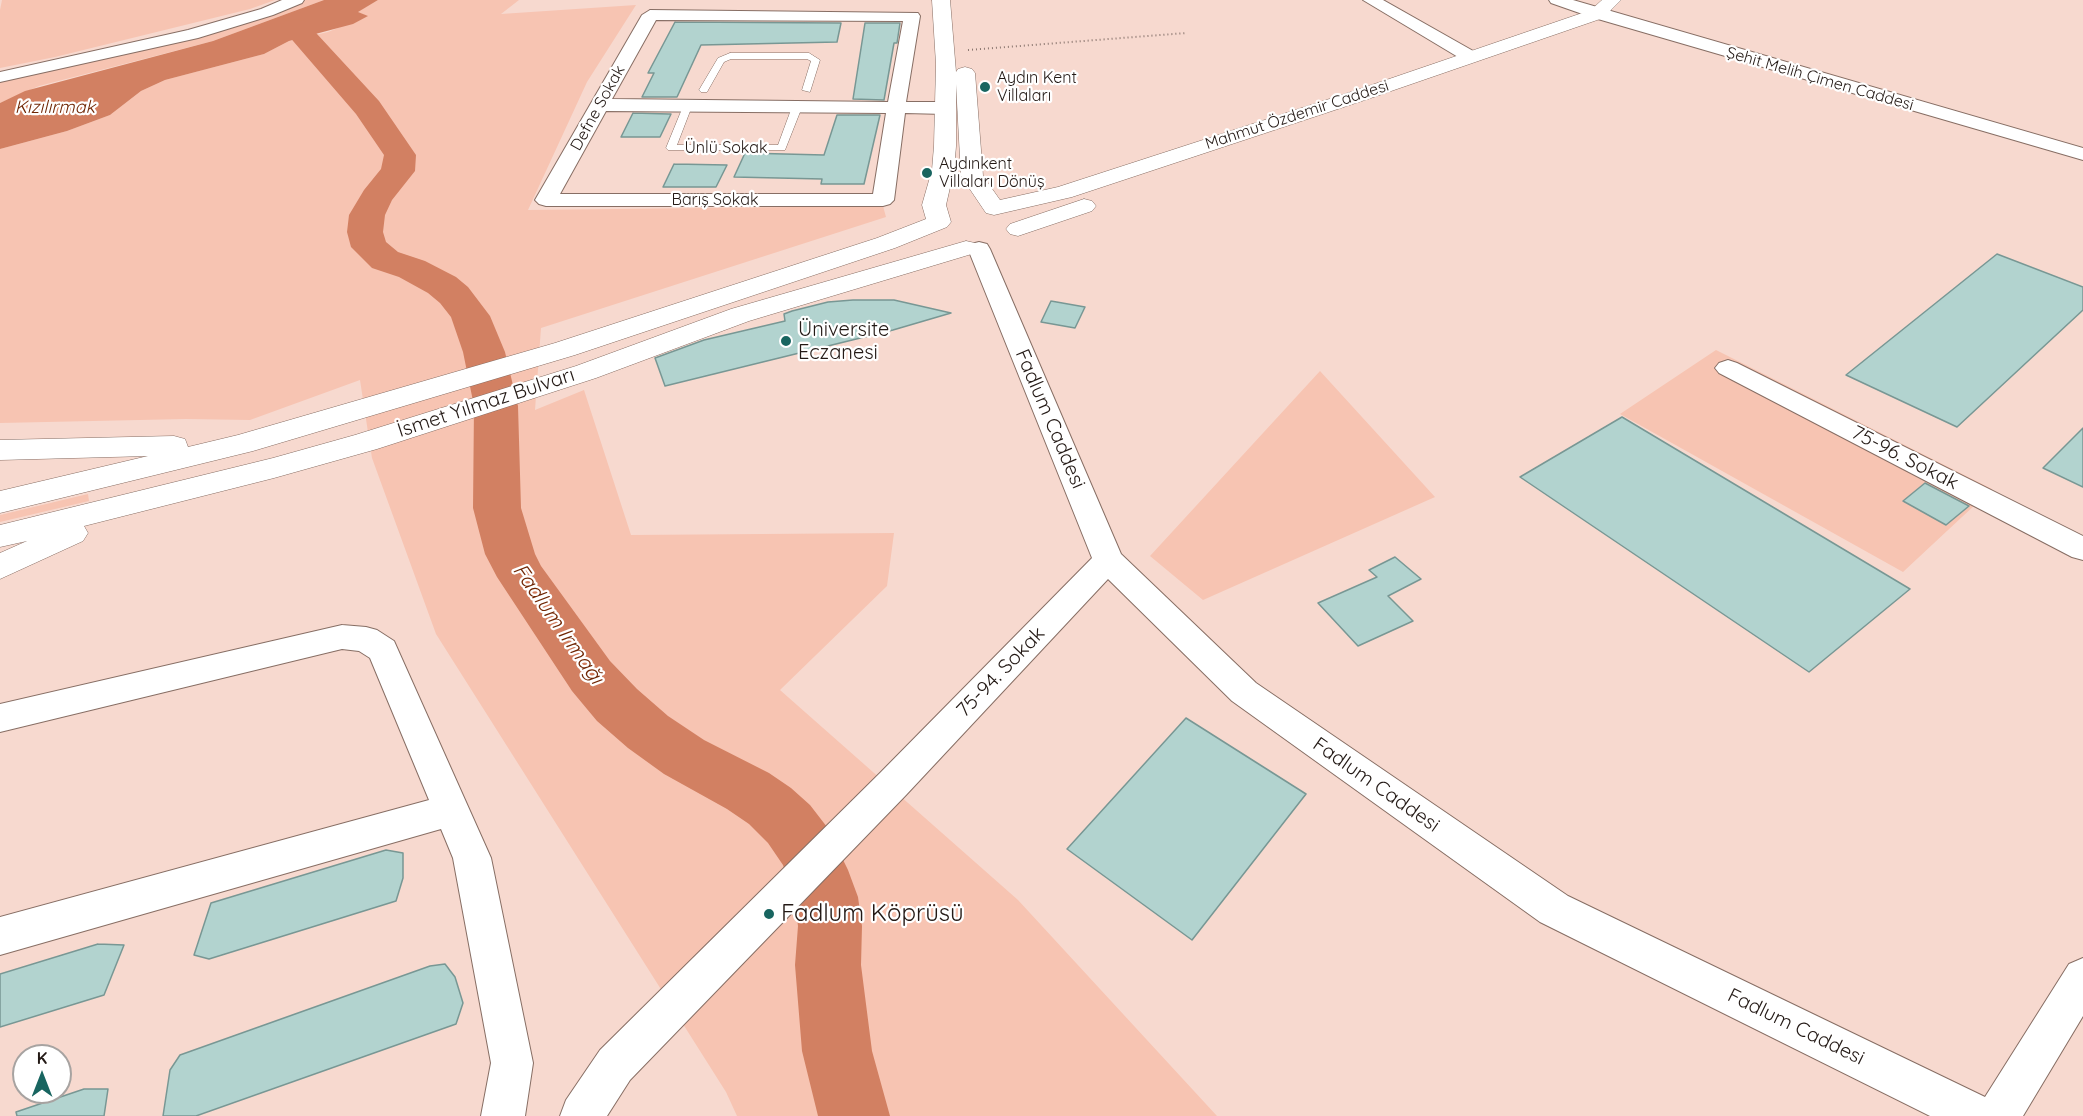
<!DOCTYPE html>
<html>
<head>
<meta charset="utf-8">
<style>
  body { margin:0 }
  #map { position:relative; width:2083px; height:1116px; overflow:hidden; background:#f7d9cf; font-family:Quicksand,sans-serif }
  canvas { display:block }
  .north { position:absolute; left:12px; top:1044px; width:60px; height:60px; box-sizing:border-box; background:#fff; border:2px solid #a7a3a1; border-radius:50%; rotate:0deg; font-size:16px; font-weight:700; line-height:24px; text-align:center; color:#231915 }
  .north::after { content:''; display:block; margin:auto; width:21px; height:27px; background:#186560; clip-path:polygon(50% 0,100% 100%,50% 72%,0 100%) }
</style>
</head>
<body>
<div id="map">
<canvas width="2083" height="1116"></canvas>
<div class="north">K</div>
</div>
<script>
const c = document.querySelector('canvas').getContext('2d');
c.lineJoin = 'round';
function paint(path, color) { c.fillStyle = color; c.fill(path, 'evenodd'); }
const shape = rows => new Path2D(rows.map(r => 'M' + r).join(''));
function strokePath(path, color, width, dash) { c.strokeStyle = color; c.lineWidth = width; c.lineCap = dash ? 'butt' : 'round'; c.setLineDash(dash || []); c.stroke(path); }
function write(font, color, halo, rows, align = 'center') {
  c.font = font + ' Quicksand,sans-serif'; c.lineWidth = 4.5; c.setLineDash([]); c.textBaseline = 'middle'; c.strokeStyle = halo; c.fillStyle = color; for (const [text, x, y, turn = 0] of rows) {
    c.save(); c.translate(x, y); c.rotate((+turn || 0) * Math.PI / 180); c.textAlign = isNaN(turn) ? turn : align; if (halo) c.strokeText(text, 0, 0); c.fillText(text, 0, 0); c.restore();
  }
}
paint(shape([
  [2,0,275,0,250,9,55,57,0,68,0,10],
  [306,0,324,0,213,41,39,86,0,103,0,81,195,37,272,14],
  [378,0,519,0,501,14,636,5,587,82,528,210,883,206,886,217,541,328,535,410,584,390,631,535,894,533,887,586,780,690,1018,900,1217,1116,737,1116,726,1092,436,634,372,458,360,380,250,420,186,419,0,423,0,149,67,131,110,115,141,91,165,80,264,54,289,41,328,32,367,16,357,12],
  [1716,350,1992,489,1903,572,1620,414],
  [1320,371,1435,497,1203,600,1150,556],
  [88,494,89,501,0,522,0,515]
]), '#f7c4b2');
paint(shape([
  [324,0,378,0,358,12,368,16,353,24,289,41,264,54,165,80,141,91,110,115,67,131,0,149,0,103,25,91,213,41]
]), '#d28062');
paint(shape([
  [295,19,305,21,379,101,416,155,415,171,392,200,385,215,383,232,386,242,398,252,425,261,456,277,468,287,490,316,505,352,518,406,521,508,535,554,541,566,610,661,637,689,668,716,704,740,769,773,791,788,810,805,827,827,848,870,858,897,862,926,861,965,872,1051,890,1116,818,1116,802,1051,795,965,798,926,794,897,783,865,768,843,749,824,727,809,664,774,628,748,597,721,572,691,497,577,485,554,473,508,474,406,463,352,451,317,440,303,428,293,399,277,372,268,351,247,347,232,349,215,364,190,381,169,384,155,356,114,281,27,285,21,295,19]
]), '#d28062');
const building = shape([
  [675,22,841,23,837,42,701,45,677,97,642,97,654,73,648,73,675,22],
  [865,23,900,23,897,43,894,43,884,100,853,99,865,23],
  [633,113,669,114,671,114,660,137,621,137,633,113],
  [837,115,880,115,864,184,821,184,822,179,734,177,745,153,824,155,837,115],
  [674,164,727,165,716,187,663,187,674,164],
  [1997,254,2083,287,2083,310,1957,427,1846,375,1997,254],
  [853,300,894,300,951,313,893,330,665,386,655,358,704,340,785,321,784,314,792,311,828,302,853,300],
  [1051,301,1085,307,1075,328,1041,322,1051,301],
  [1622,417,1910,589,1809,672,1520,477,1622,417],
  [2083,428,2083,487,2043,468,2083,428],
  [1925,483,1969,506,1946,525,1903,501,1925,483],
  [1395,557,1421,579,1388,596,1413,621,1358,646,1318,603,1377,577,1369,570,1395,557],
  [1186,718,1306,794,1192,940,1067,849,1186,718],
  [386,850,403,853,403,878,396,901,209,959,194,955,211,903,386,850],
  [98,944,124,945,104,995,0,1027,0,974,98,944],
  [445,964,455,977,463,1003,456,1024,196,1116,163,1116,170,1070,180,1055,430,966,445,964],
  [84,1089,108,1089,104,1116,17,1116,16,1112,84,1089]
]);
paint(building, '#b2d3cf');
strokePath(building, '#789794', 1.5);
const service = shape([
  [730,53,809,53,820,60,810,92,802,90,811,61,807,59,731,59,724,62,707,92,701,92,699,90,718,58,730,53],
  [684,104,692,106,677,145,778,145,792,107,797,104,802,107,785,150,668,150,666,148,684,104]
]);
const minor = shape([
  [282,0,304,0,302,3,273,15,198,38,0,82,0,72,188,30,261,9,282,0],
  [1363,0,1383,0,1475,52,1478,56,1475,60,1463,60,1363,0],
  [1549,0,1573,0,2083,148,2083,160,1591,17,1551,3,1549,0],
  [650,10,918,13,920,16,906,102,945,102,952,104,954,108,952,112,945,114,905,113,894,200,890,204,883,206,546,206,539,204,535,200,642,15,650,10],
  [656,20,903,21,888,102,612,99,656,20],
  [606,111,886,113,873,194,560,194,606,111],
  [979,242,987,244,990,249,1121,554,1256,683,1568,896,1985,1097,2069,964,2083,958,2083,1016,2023,1116,1930,1116,1540,922,1232,701,1108,579,906,795,630,1080,607,1116,560,1116,566,1100,600,1050,880,773,1092,558,968,249,971,244,979,242],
  [1728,360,1737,363,2083,536,2083,560,2072,557,1719,373,1715,368,1719,363,1728,360],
  [342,625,366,627,377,630,394,641,491,858,533,1063,525,1116,481,1116,491,1063,453,858,441,829,0,955,0,917,429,800,370,658,359,651,342,649,0,732,0,704,342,625]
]);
const tertiary = shape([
  [932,0,950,0,956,72,958,69,965,67,972,69,975,73,983,176,1000,200,1058,187,1354,91,1591,10,1602,0,1621,0,1603,18,1368,99,1072,197,994,215,986,213,961,176,956,84,956,146,954,170,946,205,951,222,947,227,895,248,575,355,253,451,0,513,0,491,148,456,0,460,0,440,174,436,185,439,188,447,238,435,555,343,877,238,926,219,922,205,932,170,934,146,936,64,932,0],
  [1084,199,1092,201,1096,206,1092,211,1018,236,1010,234,1006,229,1010,224,1084,199],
  [966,241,975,243,978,248,975,253,749,321,596,378,377,449,274,478,84,526,88,533,83,541,0,579,0,553,27,541,0,547,0,525,273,458,355,435,576,366,731,309,966,241]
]);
strokePath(service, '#876e64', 1);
strokePath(minor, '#876e64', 2);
strokePath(tertiary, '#876e64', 1);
strokePath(shape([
  [968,50,1186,33]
]), '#8b7770', 2, [1, 3]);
paint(service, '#fff');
paint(minor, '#fff');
paint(tertiary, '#fff');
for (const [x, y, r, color] of [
  [985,87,6,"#186560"],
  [927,173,6,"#186560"],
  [786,341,6,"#186560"],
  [769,914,6,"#186560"]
]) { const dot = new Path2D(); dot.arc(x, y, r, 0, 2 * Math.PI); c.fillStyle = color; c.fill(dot); strokePath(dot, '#fff', 2); }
write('16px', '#231915', '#fff', [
  ["Aydın Kent",997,78],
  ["Villaları",997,96],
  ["Aydınkent",939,164],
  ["Villaları Dönüş",939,182]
], 'left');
write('16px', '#231915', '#fff', [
  ["Şehit Melih Çimen Caddesi",1820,79,16],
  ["Defne Sokak",598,108,-61],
  ["Mahmut Özdemir Caddesi",1297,115,-18],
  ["Ünlü Sokak",726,148],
  ["Barış Sokak",715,200]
]);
write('italic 18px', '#702604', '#fff', [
  ["Kızılırmak",55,108]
]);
write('20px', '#231915', '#fff', [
  ["Üniversite",798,330],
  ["Eczanesi",798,353]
], 'left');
write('20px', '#231915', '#fff', [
  ["İsmet Yılmaz Bulvarı",486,403,-18],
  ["Fadlum Caddesi",1050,419,67],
  ["75-96. Sokak",1905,458,27],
  ["75-94. Sokak",1001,672,-46],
  ["Fadlum Caddesi",1376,785,35],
  ["Fadlum Caddesi",1796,1027,26]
]);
write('italic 21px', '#702604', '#fff', [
  ["Fadlum Irmağı",558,624,55]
]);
write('24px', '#231915', '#fff', [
  ["Fadlum Köprüsü",781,914]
], 'left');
</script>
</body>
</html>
